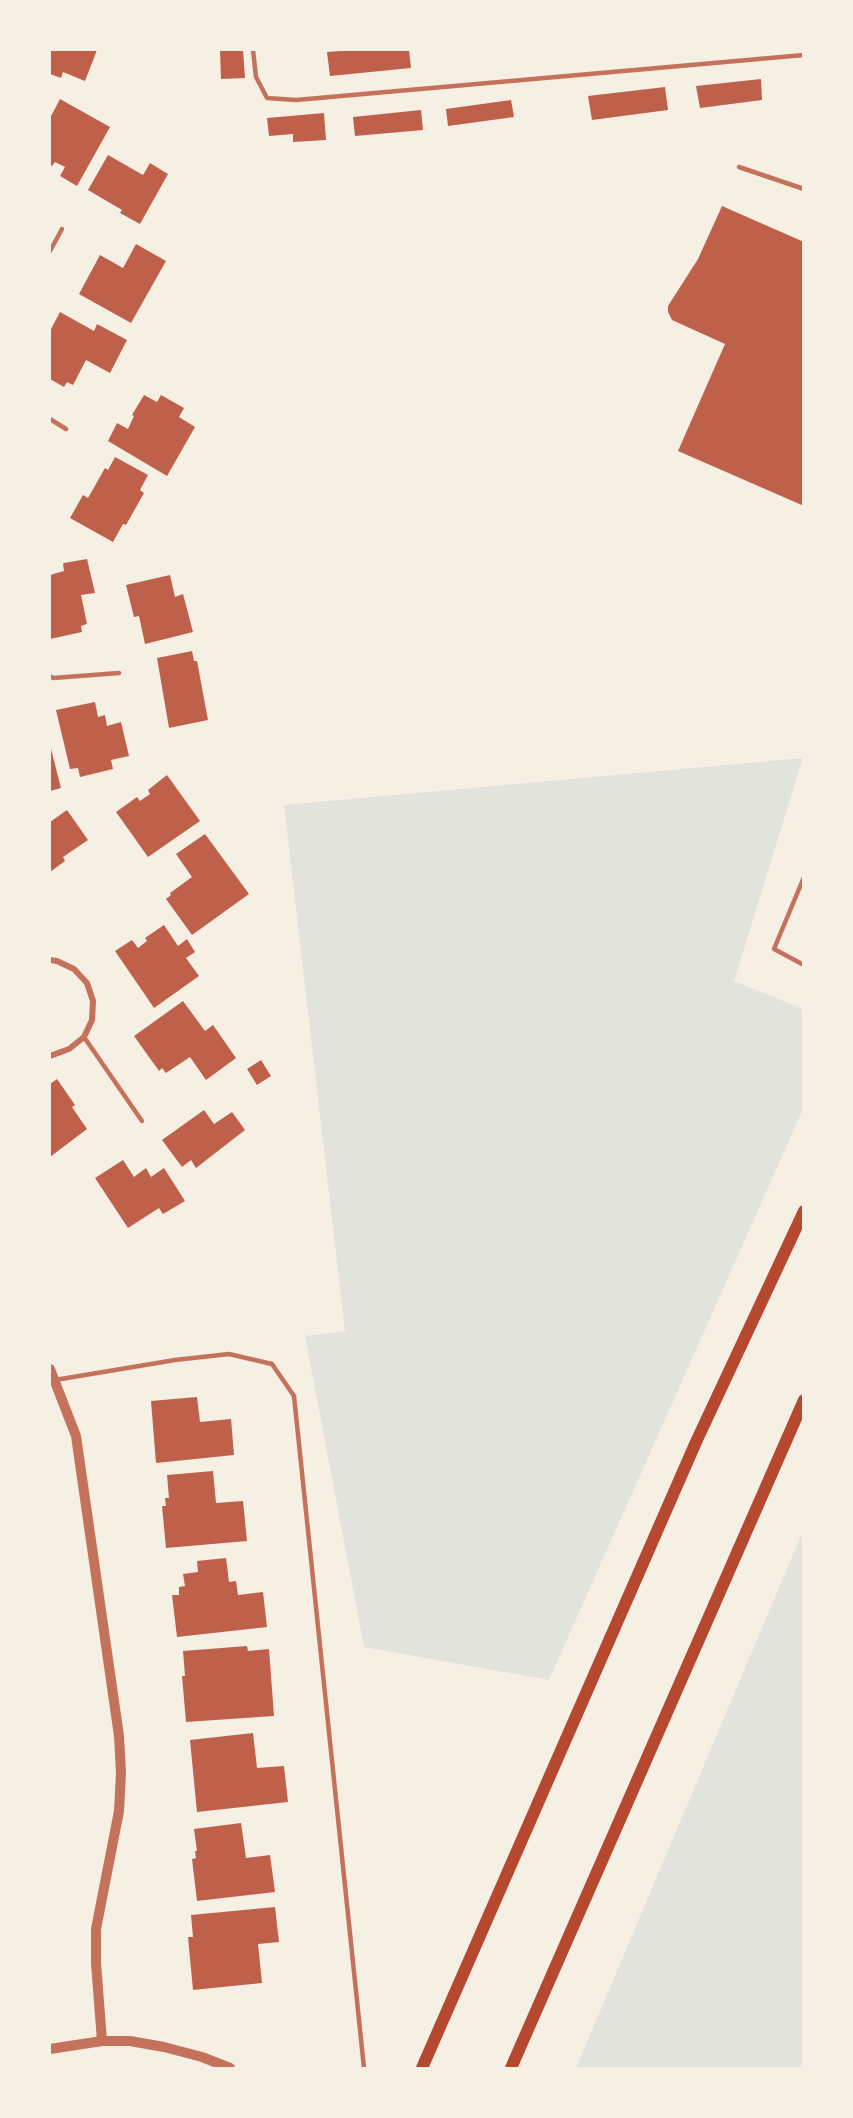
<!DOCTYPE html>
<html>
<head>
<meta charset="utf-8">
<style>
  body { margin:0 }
  #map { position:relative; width:853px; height:2118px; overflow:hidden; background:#f6efe4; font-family:Inter,sans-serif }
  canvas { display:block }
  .frame { position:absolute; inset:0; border:51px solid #f6efe4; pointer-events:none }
</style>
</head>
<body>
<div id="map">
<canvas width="853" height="2118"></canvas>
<div class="frame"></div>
</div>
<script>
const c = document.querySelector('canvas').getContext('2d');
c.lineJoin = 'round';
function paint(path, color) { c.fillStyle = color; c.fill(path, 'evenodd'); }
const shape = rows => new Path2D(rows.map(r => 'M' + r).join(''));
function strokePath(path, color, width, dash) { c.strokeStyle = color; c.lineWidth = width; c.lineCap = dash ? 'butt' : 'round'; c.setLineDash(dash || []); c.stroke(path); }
paint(shape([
  [803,758,734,981,803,1009,803,1109,549,1680,364,1647,305,1336,345,1331,284,805],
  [803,1531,803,2068,576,2068]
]), '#e2e4dc');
paint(shape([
  [50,50,97,50,85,81,63,72,61,78,50,74],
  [220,50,243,50,245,78,221,79],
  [353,50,409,50,411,68,330,76,327,52],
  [761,79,762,100,700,108,696,86],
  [665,87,668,110,592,120,588,96],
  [60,99,110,127,77,186,60,176,65,167,55,162,52,166,50,164,50,118],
  [511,100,514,117,448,126,446,109],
  [421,110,423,130,355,136,353,117],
  [324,113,326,140,293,142,293,134,269,136,267,118],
  [108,155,143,175,150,163,168,174,140,224,120,213,122,210,88,190],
  [722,206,804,242,804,506,678,451,725,344,672,320,668,312,668,306,698,259],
  [136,244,166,261,131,323,79,294,100,255,123,268],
  [60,312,94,331,97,324,127,340,110,373,86,360,73,385,67,382,64,387,50,379,50,331],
  [144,395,157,402,161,395,184,408,179,417,195,427,167,476,108,441,117,423,128,429,134,416,132,415],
  [115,457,148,475,140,490,144,493,126,525,123,524,113,542,70,518,83,495,88,498,105,468,108,470],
  [87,559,95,593,81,595,87,624,81,626,82,632,50,639,50,575,64,571,63,564,64,563],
  [170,575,175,597,183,594,193,632,145,644,139,616,134,617,126,585],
  [192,651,194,661,197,661,208,720,169,728,157,658],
  [95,702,98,717,105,715,107,726,121,722,129,756,111,760,113,769,80,777,78,768,70,769,56,710],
  [50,745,61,788,50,791],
  [167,775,200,821,148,857,116,812,137,797,140,801,150,794,148,790],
  [67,810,88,840,63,857,65,861,50,872,50,822],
  [205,834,249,894,192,935,166,899,171,895,170,893,192,877,176,854],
  [164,925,178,946,187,939,195,952,186,958,199,976,154,1008,115,951,132,940,138,948,147,941,145,938],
  [183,1001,205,1031,213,1025,236,1058,206,1080,190,1057,166,1073,162,1068,159,1071,134,1036],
  [261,1060,271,1076,257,1085,247,1069],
  [57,1079,75,1105,72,1107,87,1129,50,1157,50,1084],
  [204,1110,214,1124,232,1112,245,1130,196,1168,191,1160,182,1167,162,1140],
  [123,1160,134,1177,146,1168,151,1177,164,1168,185,1201,163,1214,159,1208,128,1228,95,1178],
  [197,1397,200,1422,231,1419,234,1455,156,1463,151,1401],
  [213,1471,216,1503,243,1501,247,1541,166,1548,162,1506,166,1506,165,1498,169,1498,167,1475],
  [226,1558,229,1582,236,1581,238,1595,263,1592,267,1627,177,1637,172,1595,179,1595,179,1587,185,1586,183,1574,198,1572,197,1561],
  [247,1646,248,1651,269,1649,274,1716,186,1722,182,1676,185,1676,183,1651],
  [253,1733,257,1768,284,1766,288,1802,197,1812,190,1740],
  [241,1823,246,1858,270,1855,275,1892,197,1901,192,1859,196,1858,195,1851,197,1851,194,1829],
  [275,1907,279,1942,258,1944,262,1983,193,1990,188,1937,193,1937,191,1915]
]), '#bf614a');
strokePath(shape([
  [253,50,256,77,267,98,296,100,804,55],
  [739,167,804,189],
  [50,251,62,229],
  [50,419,66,429],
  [50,676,53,678,119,673],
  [804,877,774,949,804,965],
  [84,1037,142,1121],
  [55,1380,175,1360,229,1354,272,1364,294,1396,364,2068]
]), '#c5725c', 4.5);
strokePath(shape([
  [50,960,57,961,74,969,87,983,93,1001,92,1020,84,1037,69,1049,50,1056]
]), '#c5725c', 6);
strokePath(shape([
  [50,1369,76,1436,119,1736,121,1773,119,1811,96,1929,96,1963,102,2041],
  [50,2049,102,2041,130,2041,164,2047,202,2057,230,2068]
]), '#c5725c', 10);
strokePath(shape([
  [422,2068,696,1442,804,1211],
  [511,2068,804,1400]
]), '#b5482f', 12);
</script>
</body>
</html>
